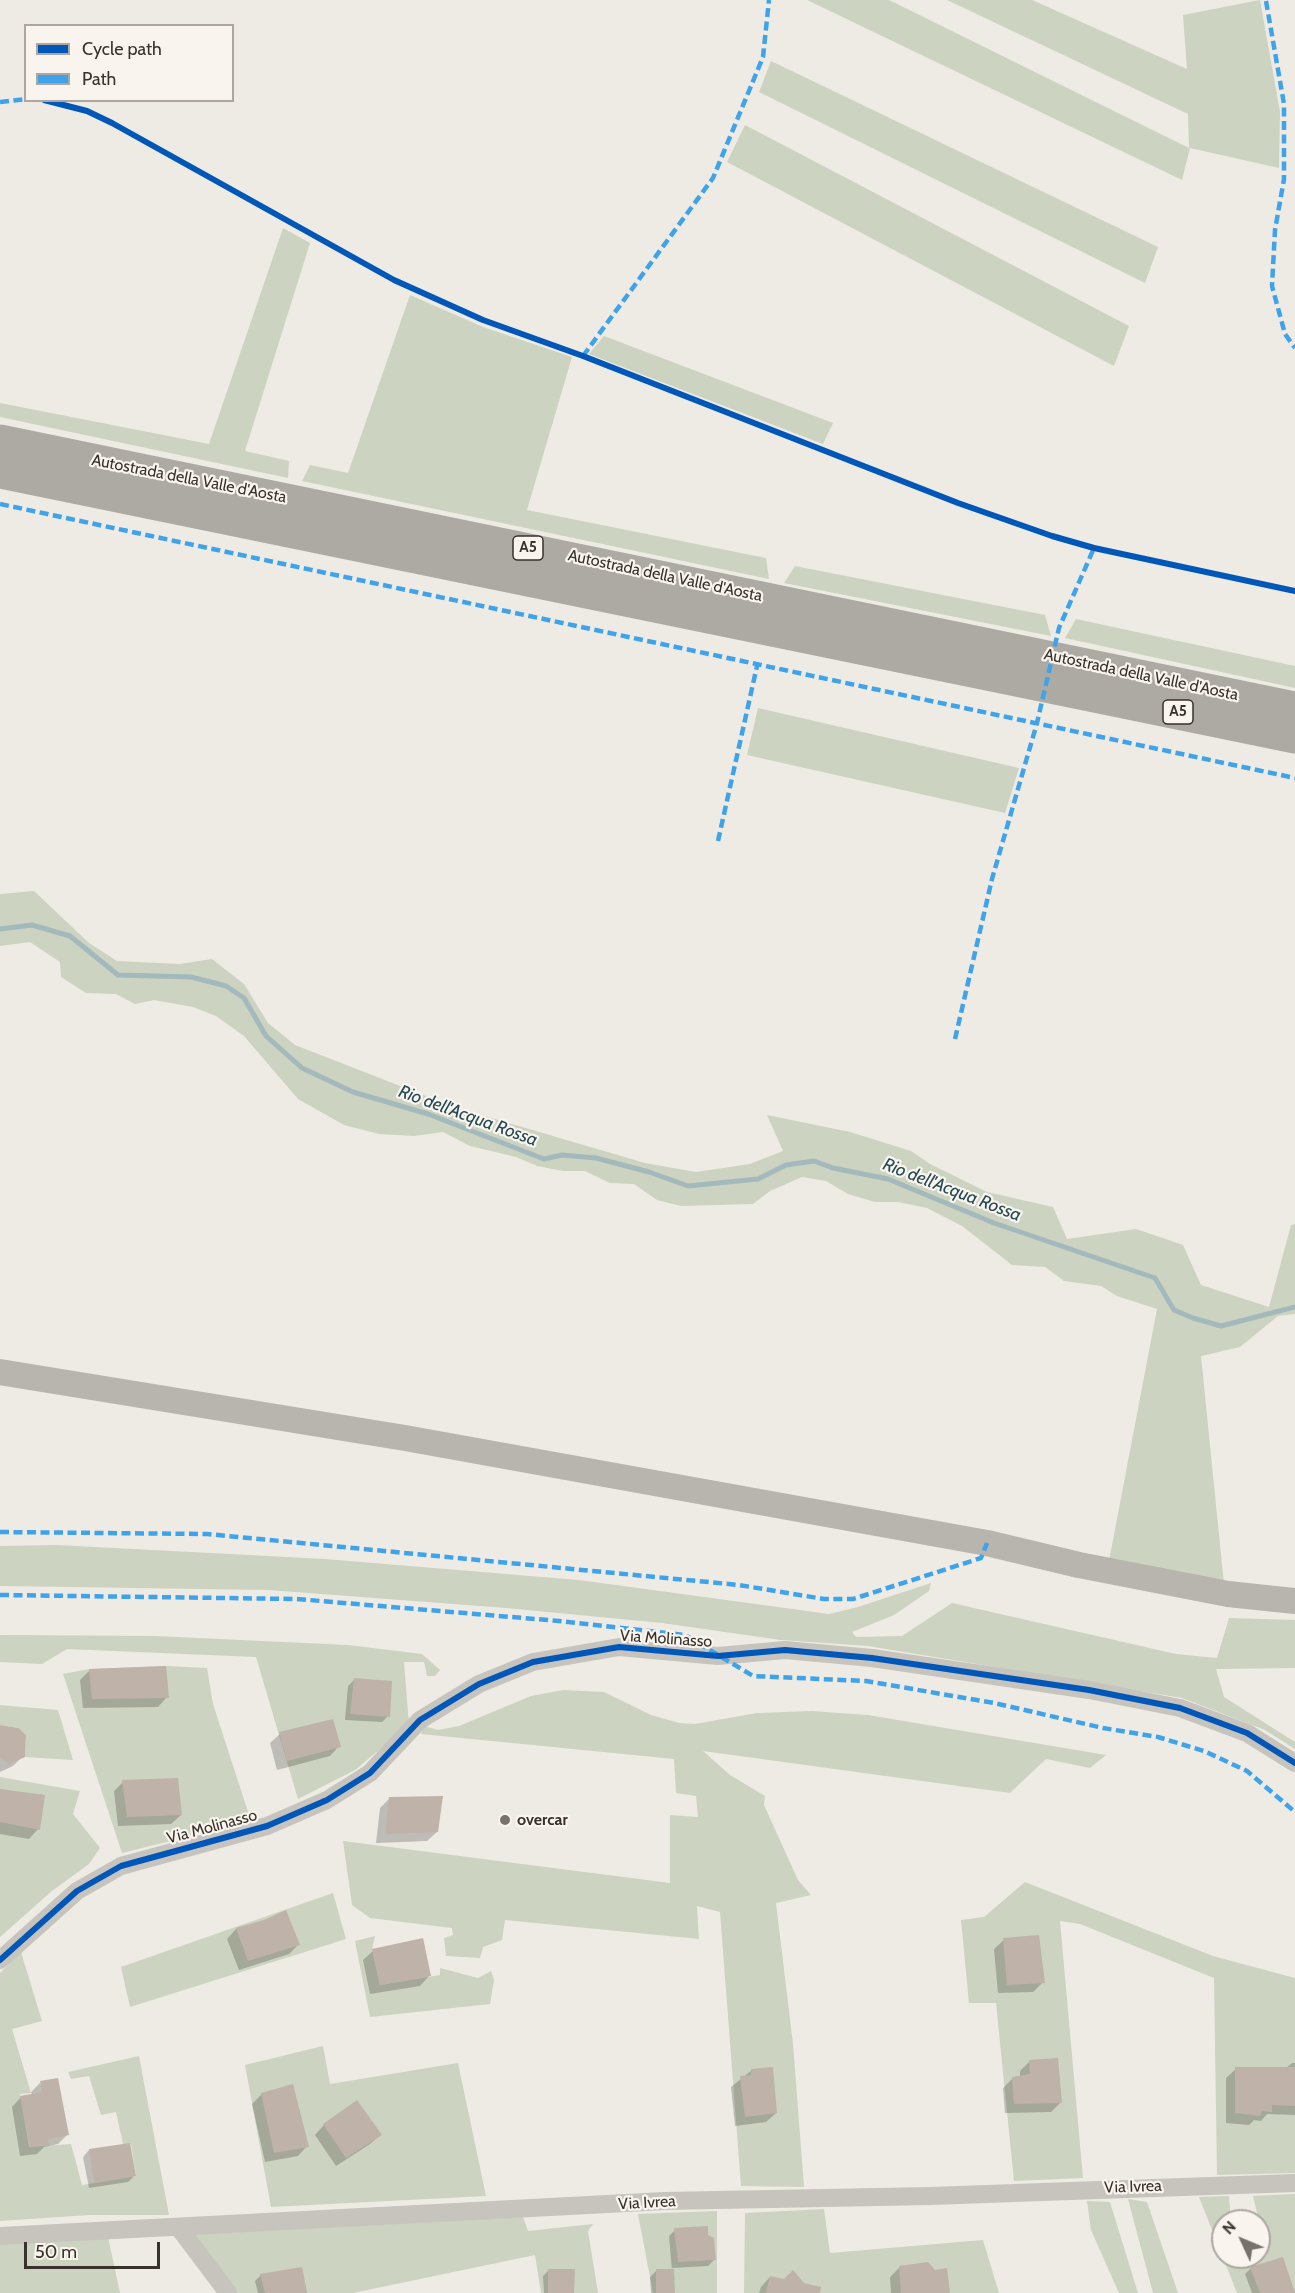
<!DOCTYPE html>
<html>
<head>
<meta charset="utf-8">
<style>
  body { margin:0 }
  #map { position:relative; width:1295px; height:2293px; overflow:hidden; background:#eeebe4; font-family:Cabin,sans-serif }
  canvas { display:block }
  .legend { position:absolute; left:24px; top:24px; width:210px; height:78px; box-sizing:border-box; background:#f9f5ee; border:2px solid #aca7a0; margin:0; padding:8px 10px; list-style:none; font-size:18px; color:#38312c }
  .legend li { display:flex; align-items:center; gap:12px; height:30px }
  .legend b { width:30px; border:2px solid #aca7a0 }
  .north { position:absolute; left:1211px; top:2209px; width:60px; height:60px; box-sizing:border-box; background:#f9f5ee; border:2px solid #aca7a0; border-radius:50%; rotate:314deg; font-size:16px; font-weight:700; line-height:24px; text-align:center; color:#38312c }
  .north::after { content:''; display:block; margin:auto; width:21px; height:27px; background:#78726c; clip-path:polygon(50% 0,100% 100%,50% 72%,0 100%) }
  .scale { position:absolute; left:24px; top:2242px; width:136px; height:27px; box-sizing:border-box; border:3px solid #38312c; border-top:0; padding-left:8px; font-size:18px; line-height:21px; white-space:nowrap; color:#38312c; -webkit-text-stroke:4px #f9f5ee; paint-order:stroke }
</style>
</head>
<body>
<div id="map">
<canvas width="1295" height="2293"></canvas>
<ul class="legend">
<li><b style="height:8px;background:#0057b8"></b>Cycle path</li>
<li><b style="height:8px;background:#3fa3eb"></b>Path</li>
</ul>
<div class="north">N</div>
<div class="scale">50 m</div>
</div>
<script>
const c = document.querySelector('canvas').getContext('2d');
c.lineJoin = 'round';
function paint(path, color) { c.fillStyle = color; c.fill(path, 'evenodd'); }
const shape = rows => new Path2D(rows.map(r => 'M' + r).join(''));
function strokePath(path, color, width, dash) { c.strokeStyle = color; c.lineWidth = width; c.lineCap = dash ? 'butt' : 'round'; c.setLineDash(dash || []); c.stroke(path); }
function write(font, color, halo, rows, align = 'center') {
  c.font = font + ' Cabin,sans-serif'; c.lineWidth = 4.5; c.setLineDash([]); c.textBaseline = 'middle'; c.strokeStyle = halo; c.fillStyle = color; for (const [text, x, y, turn = 0] of rows) {
    c.save(); c.translate(x, y); c.rotate((+turn || 0) * Math.PI / 180); c.textAlign = isNaN(turn) ? turn : align; if (halo) c.strokeText(text, 0, 0); c.fillText(text, 0, 0); c.restore();
  }
}
paint(shape([
  [807,0,889,0,1189,148,1188,114,947,0,1032,0,1187,69,1183,15,1260,0,1280,112,1279,168,1190,148,1182,180],
  [771,61,1158,247,1145,283,759,92],
  [745,125,1129,326,1114,366,727,162],
  [283,228,310,243,245,451,289,461,288,478,0,417,0,403,209,444],
  [410,295,483,327,572,357,527,510,766,558,769,579,302,481,310,465,348,473],
  [604,336,833,423,823,444,589,354],
  [795,566,1045,615,1051,636,784,583],
  [1076,619,1295,666,1295,688,1065,638],
  [758,708,1019,768,1005,813,747,755],
  [34,891,89,943,117,961,180,964,212,959,244,984,268,1023,295,1045,454,1107,645,1163,696,1172,750,1164,783,1151,767,1115,850,1132,911,1151,930,1164,987,1192,1053,1207,1067,1239,1136,1229,1183,1245,1201,1285,1269,1307,1291,1225,1295,1224,1295,1314,1278,1316,1240,1347,1201,1356,1224,1584,1109,1561,1157,1309,1117,1296,1101,1286,1064,1281,1045,1267,1012,1265,962,1226,927,1208,898,1202,875,1202,848,1194,826,1181,802,1177,770,1191,753,1204,681,1206,657,1200,634,1184,610,1183,585,1171,563,1171,537,1166,516,1157,470,1146,443,1132,414,1136,379,1134,344,1125,298,1099,244,1036,216,1016,193,1007,154,1000,135,1004,116,994,86,993,61,977,60,962,30,942,0,946,0,894],
  [57,1545,325,1559,579,1580,829,1614,858,1607,931,1583,929,1591,894,1615,852,1632,856,1637,902,1636,952,1603,1176,1654,1217,1658,1229,1618,1295,1620,1295,1668,1216,1669,1224,1697,1295,1742,1295,1749,1265,1730,1182,1698,868,1646,781,1640,662,1623,506,1608,269,1590,0,1586,0,1546],
  [0,1635,155,1636,348,1645,422,1654,440,1670,435,1676,427,1676,424,1662,404,1662,409,1725,355,1770,298,1799,256,1657,67,1649,42,1664,0,1662],
  [166,1666,207,1668,213,1704,251,1821,122,1853,63,1674,89,1669],
  [563,1690,604,1692,651,1715,679,1723,695,1724,757,1713,812,1711,868,1715,1106,1755,1090,1768,1046,1759,1010,1793,703,1751,730,1775,765,1796,764,1805,798,1880,811,1895,776,1903,793,2044,804,2187,741,2186,720,1912,697,1906,699,1939,505,1920,502,1940,483,1947,480,1958,446,1956,444,1938,453,1935,452,1928,370,1918,352,1905,343,1841,670,1883,670,1815,698,1817,696,1796,676,1793,674,1759,421,1734,424,1726,438,1730,459,1726,531,1696],
  [0,1705,58,1710,73,1760,25,1757,26,1735,19,1728,0,1725],
  [0,1777,80,1791,73,1814,100,1848,89,1864,52,1891,0,1937],
  [1025,1882,1213,1956,1295,1978,1295,2173,1217,2175,1214,1978,1080,1924,1060,1921,1083,2178,1014,2181,996,2003,969,2003,961,1920,984,1917],
  [333,1893,346,1939,130,2007,121,1967],
  [375,1936,372,1949,380,1985,440,1975,440,1968,478,1978,491,1971,494,1980,490,2004,370,2017,355,1941],
  [21,1952,42,2021,12,2029,31,2093,20,2094,29,2147,71,2144,82,2185,136,2176,131,2144,123,2144,116,2112,101,2115,89,2076,71,2079,68,2072,139,2056,169,2215,90,2215,0,2221,0,1973],
  [323,2046,330,2084,458,2063,486,2196,271,2207,245,2065],
  [1295,2194,1295,2293,1237,2293,1199,2197,1229,2196,1231,2221,1223,2221,1223,2257,1233,2257,1235,2268,1267,2255,1253,2196],
  [1128,2199,1147,2202,1178,2293,1153,2293],
  [1087,2201,1110,2202,1138,2293,1119,2293,1091,2230],
  [824,2209,830,2253,983,2240,999,2293,744,2293,745,2213],
  [717,2211,717,2293,653,2293,638,2214],
  [523,2217,528,2231,593,2224,588,2231,598,2293,541,2293,535,2255,353,2293,236,2293,193,2233],
  [108,2237,120,2293,0,2293,0,2242]
]), '#ccd3c0');
paint(shape([
  [90,1670,167,1697,158,1707,83,1708,80,1680],
  [354,1680,388,1716,382,1722,345,1720,348,1686],
  [0,1727,23,1756,13,1766,0,1772],
  [280,1734,339,1746,330,1756,277,1770,270,1743],
  [123,1782,181,1815,171,1824,118,1826,114,1791],
  [0,1790,38,1829,29,1839,0,1834],
  [389,1799,437,1832,427,1841,376,1843,380,1808],
  [265,1921,299,1944,289,1954,239,1970,227,1939,236,1929],
  [1004,1940,1043,1982,1033,1992,998,1993,994,1949],
  [373,1951,429,1976,420,1986,370,1994,363,1960],
  [1029,2062,1060,2103,1051,2112,1005,2113,1003,2088,1013,2078,1020,2077,1020,2071],
  [1292,2063,1295,2063,1295,2115,1267,2114,1261,2121,1254,2120,1249,2125,1226,2123,1226,2078,1236,2069,1286,2068],
  [752,2070,776,2113,766,2122,735,2126,731,2087],
  [40,2083,67,2135,58,2144,44,2147,37,2154,20,2156,12,2107,21,2097,32,2095,31,2092],
  [262,2094,307,2146,298,2156,265,2162,252,2104],
  [324,2125,380,2135,370,2144,336,2166,315,2135],
  [89,2150,135,2175,128,2182,89,2188,83,2157],
  [675,2230,714,2260,708,2266,672,2268,674,2293,651,2293,650,2277,656,2271,672,2271,669,2236],
  [1282,2259,1295,2293,1252,2293,1245,2274,1251,2268],
  [900,2267,948,2293,891,2293,890,2277],
  [549,2270,573,2293,544,2293,543,2276],
  [261,2275,306,2293,258,2293,255,2281],
  [770,2277,809,2293,759,2293,761,2287]
]), '#0003');
strokePath(shape([
  [0,929,32,925,70,936,118,975,191,977,226,986,244,998,266,1036,302,1068,353,1092,428,1114,544,1159,562,1155,596,1158,649,1172,688,1186,758,1179,786,1165,814,1161,833,1168,888,1179,994,1223,1155,1278,1174,1310,1193,1318,1221,1326,1295,1307]
]), '#a3b9bc', 5);
paint(shape([
  [166,1666,169,1698,92,1699,89,1669],
  [354,1678,392,1681,390,1717,350,1714],
  [333,1719,341,1747,287,1761,279,1732],
  [0,1725,19,1728,26,1735,25,1757,9,1764,0,1758],
  [178,1778,182,1815,127,1817,122,1780],
  [0,1789,45,1795,40,1830,0,1822],
  [443,1796,438,1832,385,1834,389,1797],
  [286,1910,300,1945,248,1961,236,1928,264,1920],
  [1039,1935,1045,1983,1007,1985,1003,1938],
  [423,1938,431,1976,380,1985,372,1949],
  [1058,2058,1062,2103,1014,2104,1012,2077,1030,2074,1029,2060],
  [773,2067,777,2113,745,2117,740,2076,751,2075,751,2069],
  [1235,2067,1295,2067,1295,2106,1272,2105,1272,2112,1262,2111,1260,2116,1235,2113],
  [58,2078,69,2135,48,2139,49,2145,30,2147,20,2096,42,2092,40,2081],
  [293,2084,309,2147,274,2153,261,2093],
  [357,2100,382,2135,346,2158,323,2124],
  [130,2143,136,2176,94,2183,89,2149],
  [708,2226,708,2235,714,2238,716,2260,678,2262,674,2228],
  [1283,2257,1295,2293,1260,2293,1250,2267],
  [928,2262,935,2270,947,2268,950,2293,901,2293,899,2266],
  [302,2267,307,2293,265,2293,260,2274],
  [548,2269,575,2269,574,2293,548,2293],
  [656,2269,674,2269,675,2293,656,2293],
  [793,2270,804,2283,821,2287,820,2293,766,2293,770,2276,784,2279]
]), '#bfb2a9');
strokePath(shape([
  [0,1960,77,1891,121,1866,267,1826,327,1800,370,1773,420,1720,479,1684,533,1662,619,1647,718,1656,785,1650,872,1658,1089,1690,1180,1708,1247,1733,1295,1763],
  [179,2228,228,2293],
  [0,2236,664,2201,931,2196,1295,2183]
]), '#c7c3bd', 18);
strokePath(shape([
  [0,1372,405,1438,987,1543,1079,1565,1228,1594,1295,1601]
]), '#b8b4ae', 26);
strokePath(shape([
  [0,441,1295,708],
  [0,472,1295,737]
]), '#adaaa3', 33);
strokePath(shape([
  [1266,1,1284,104,1284,179,1275,230,1272,286,1285,334,1295,348],
  [0,102,26,99],
  [583,356,713,178,763,57,769,0],
  [0,504,1295,778],
  [718,841,757,666],
  [955,1039,992,879,1037,723,1059,628,1094,548],
  [0,1532,207,1534,739,1585,824,1599,853,1599,981,1558,987,1543],
  [0,1595,297,1599,559,1621,685,1635,753,1676,866,1681,994,1703,1103,1728,1158,1737,1204,1751,1247,1771,1295,1812]
]), '#3fa3eb', 4.5, [9, 4.5]);
strokePath(shape([
  [44,100,87,111,112,123,394,280,483,320,583,356,958,503,1052,536,1094,548,1295,591],
  [0,1960,77,1891,121,1866,267,1826,327,1800,370,1773,420,1720,479,1684,533,1662,619,1647,718,1656,785,1650,872,1658,1089,1690,1180,1708,1247,1733,1295,1763]
]), '#0057b8', 6);
for (const [x, y, r, color] of [
  [505,1820,6,"#78726c"]
]) { const dot = new Path2D(); dot.arc(x, y, r, 0, 2 * Math.PI); c.fillStyle = color; c.fill(dot); strokePath(dot, '#f9f5ee', 2); }
for (const [x, y, w] of [
  [528,548,30],
  [1178,712,30]
]) { const box = new Path2D(); box.roundRect(x - w / 2, y - 12, w, 24, 4.5); c.fillStyle = '#f9f5ee'; c.fill(box); strokePath(box, '#38312c', 1.5); }
write('bold 15px', '#38312c', null, [
  ["A5",528,548],
  ["A5",1178,712]
]);
write('16px', '#38312c', '#f9f5ee', [
  ["Autostrada della Valle d'Aosta",189,479,11],
  ["Autostrada della Valle d'Aosta",665,576,12],
  ["Autostrada della Valle d'Aosta",1141,675,12],
  ["Via Molinasso",666,1639,4],
  ["Via Molinasso",212,1827,-15],
  ["Via Ivrea",1133,2187,-2],
  ["Via Ivrea",647,2203,-3]
]);
write('bold 16px', '#38312c', '#f9f5ee', [
  ["overcar",517,1820]
], 'left');
write('italic 18px', '#264b55', '#f9f5ee', [
  ["Rio dell'Acqua Rossa",468,1116,20],
  ["Rio dell'Acqua Rossa",952,1190,21]
]);
</script>
</body>
</html>
